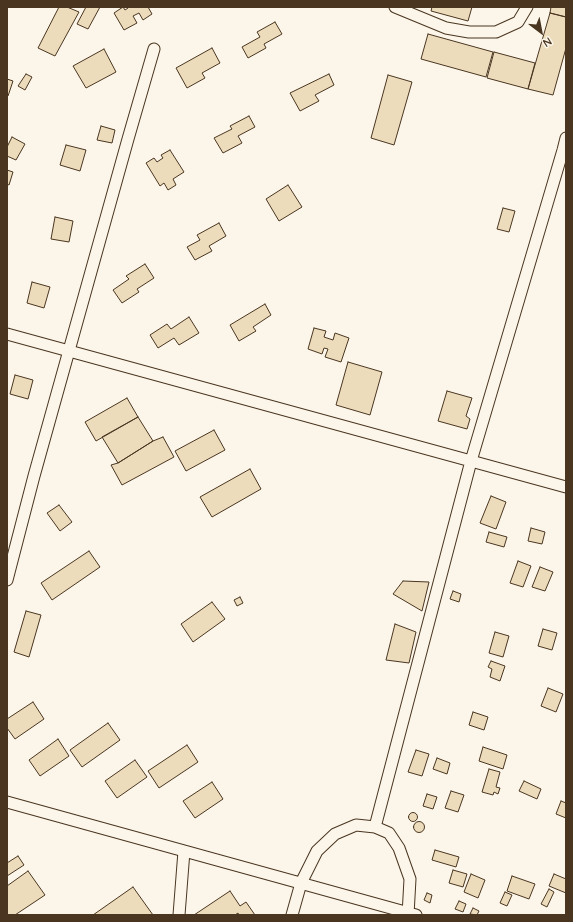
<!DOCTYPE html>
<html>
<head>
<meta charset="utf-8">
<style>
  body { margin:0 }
  #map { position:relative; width:573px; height:922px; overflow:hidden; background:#fbf6e9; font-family:Quicksand,sans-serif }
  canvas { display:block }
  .frame { position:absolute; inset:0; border:8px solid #4a3520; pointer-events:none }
  .north { position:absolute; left:521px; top:12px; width:40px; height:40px; -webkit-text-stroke:3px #fbf6e9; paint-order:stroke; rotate:148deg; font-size:11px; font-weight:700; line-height:16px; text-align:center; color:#4a3520 }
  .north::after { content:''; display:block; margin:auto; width:14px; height:18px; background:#4a3520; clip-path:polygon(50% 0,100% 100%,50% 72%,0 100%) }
</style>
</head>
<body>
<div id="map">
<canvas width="573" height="922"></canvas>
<div class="frame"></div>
<div class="north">N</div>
</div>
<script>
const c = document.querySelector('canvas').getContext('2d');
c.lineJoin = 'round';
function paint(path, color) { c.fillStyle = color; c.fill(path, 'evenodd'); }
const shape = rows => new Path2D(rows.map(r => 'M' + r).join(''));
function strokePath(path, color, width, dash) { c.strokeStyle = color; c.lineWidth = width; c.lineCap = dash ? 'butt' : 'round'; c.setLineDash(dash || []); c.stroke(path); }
const building = shape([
  [59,7,67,7,79,12,55,56,38,48,59,7],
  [86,7,100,7,88,29,77,24,86,7],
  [123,7,125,10,128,8,128,7,148,7,152,14,143,20,139,13,133,16,137,23,124,30,114,13,123,7],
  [432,7,472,7,468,21,431,11,432,7],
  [551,7,566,7,566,17,550,13,551,7],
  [550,13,566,17,566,48,553,95,528,89,550,13],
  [275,22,282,34,264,44,266,48,248,58,242,47,260,37,257,32,275,22],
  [428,34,493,52,486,77,421,59,428,34],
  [212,48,220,63,202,73,205,78,187,88,176,68,212,48],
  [104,49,116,72,86,88,73,66,104,49],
  [494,52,535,63,528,89,487,78,494,52],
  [26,74,32,77,25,90,18,86,26,74],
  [329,74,334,85,315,95,319,101,300,111,290,93,329,74],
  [388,75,412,82,394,145,371,138,388,75],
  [7,79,13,81,8,96,7,95,7,79],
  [249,116,255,127,238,136,242,143,223,153,214,138,232,129,230,126,249,116],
  [101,126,115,130,112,143,97,140,101,126],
  [12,137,25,144,16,160,7,156,7,147,12,137],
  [66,145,86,150,80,171,60,165,66,145],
  [170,150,184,172,173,179,176,185,168,190,164,183,160,186,146,163,154,158,157,162,163,158,161,155,170,150],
  [7,170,13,172,9,185,7,184,7,170],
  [288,185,302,207,279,221,266,199,288,185],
  [503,208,515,211,509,232,497,229,503,208],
  [55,217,73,221,69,242,51,239,55,217],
  [219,223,226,236,209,246,212,251,195,260,187,247,200,240,197,235,219,223],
  [145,264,154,278,137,289,139,292,122,303,113,290,129,279,126,276,145,264],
  [32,282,50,287,44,308,27,303,32,282],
  [265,304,271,315,253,327,256,331,239,341,230,325,265,304],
  [189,317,199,333,179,345,174,338,158,348,150,335,167,324,171,329,189,317],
  [314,328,326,331,324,337,333,340,335,333,349,338,341,362,325,357,328,349,324,348,322,354,308,349,314,328],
  [348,362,382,372,370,415,336,405,348,362],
  [15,375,33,380,28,399,10,394,15,375],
  [447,391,472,398,466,416,470,419,467,429,438,421,447,391],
  [127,398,138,417,96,441,85,422,127,398],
  [138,417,153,441,118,463,102,437,138,417],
  [214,430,225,450,186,471,175,451,214,430],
  [163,437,174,457,122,485,111,465,118,463,153,441,163,437],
  [250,469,261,489,212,517,200,497,250,469],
  [491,496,506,502,496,529,480,523,491,496],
  [59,505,72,522,60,531,47,513,59,505],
  [531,528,545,532,542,544,528,541,531,528],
  [489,532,507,537,504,547,486,542,489,532],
  [89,551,100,567,52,600,41,583,89,551],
  [518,561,531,566,523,587,510,583,518,561],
  [540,567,553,572,545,591,532,587,540,567],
  [403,581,429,582,422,611,393,594,403,581],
  [453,591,461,594,459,602,450,599,453,591],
  [240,597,243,603,237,606,234,600,240,597],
  [212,602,225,619,193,642,181,624,212,602],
  [26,611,41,615,29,657,14,652,26,611],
  [395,624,416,632,409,663,386,660,395,624],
  [543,629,557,633,552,650,538,646,543,629],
  [495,632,509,636,503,657,489,653,495,632],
  [491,661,505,666,500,681,490,677,492,669,488,667,491,661],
  [548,688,563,694,556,712,541,706,548,688],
  [33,702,44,719,15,739,7,728,7,719,33,702],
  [473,712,488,717,484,730,469,725,473,712],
  [108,723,120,740,82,767,70,750,108,723],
  [58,739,69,756,40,776,29,760,58,739],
  [187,745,198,762,159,788,148,771,187,745],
  [483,747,507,755,503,769,479,761,483,747],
  [416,750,429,754,422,776,408,772,416,750],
  [437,758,450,763,447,774,433,769,437,758],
  [135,760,147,777,117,798,105,781,135,760],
  [489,769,500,772,496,787,500,788,498,794,494,792,493,795,482,792,489,769],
  [524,781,541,789,537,799,519,791,524,781],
  [212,782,223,799,195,818,183,801,212,782],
  [451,791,464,795,458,812,445,808,451,791],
  [427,794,437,797,433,809,423,806,427,794],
  [561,801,566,803,566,818,556,814,561,801],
  '408.5 817a4.5 4.5 0 1 1 9 0a4.5 4.5 0 1 1-9 0Z',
  '413.5 827a5.5 5.5 0 1 1 11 0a5.5 5.5 0 1 1-11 0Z',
  [435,850,459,857,456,867,432,860,435,850],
  [18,856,24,865,7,876,7,863,18,856],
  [453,870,467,874,463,887,449,883,453,870],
  [28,871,45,895,15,915,7,915,7,886,28,871],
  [471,874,485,880,478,898,464,892,471,874],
  [554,874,566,879,566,893,549,886,554,874],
  [512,876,535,884,529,899,507,891,512,876],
  [133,887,153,915,93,915,133,887],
  [549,889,554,892,547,907,541,904,549,889],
  [230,891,240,906,246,902,255,915,239,915,238,913,235,915,194,915,230,891],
  [505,892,512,895,507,906,500,903,505,892],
  [427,893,432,895,430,903,424,900,427,893],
  [459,901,466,904,463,912,455,909,459,901],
  [473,908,479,911,477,915,470,914,473,908]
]);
paint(building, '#ecdcbc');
strokePath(building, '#4a3520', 1);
const street = shape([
  [395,7,446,28,469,32,496,32,518,22,527,7],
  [7,334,566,487],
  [7,580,34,476,128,139,154,49],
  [7,802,416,915],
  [375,827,471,461,563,150,566,138],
  [179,915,184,851],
  [292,915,301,883,317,851,335,834,356,825,375,827,389,833,399,848,410,879,408,915]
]);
strokePath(street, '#4a3520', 13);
strokePath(street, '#fbf6e9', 11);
</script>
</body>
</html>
